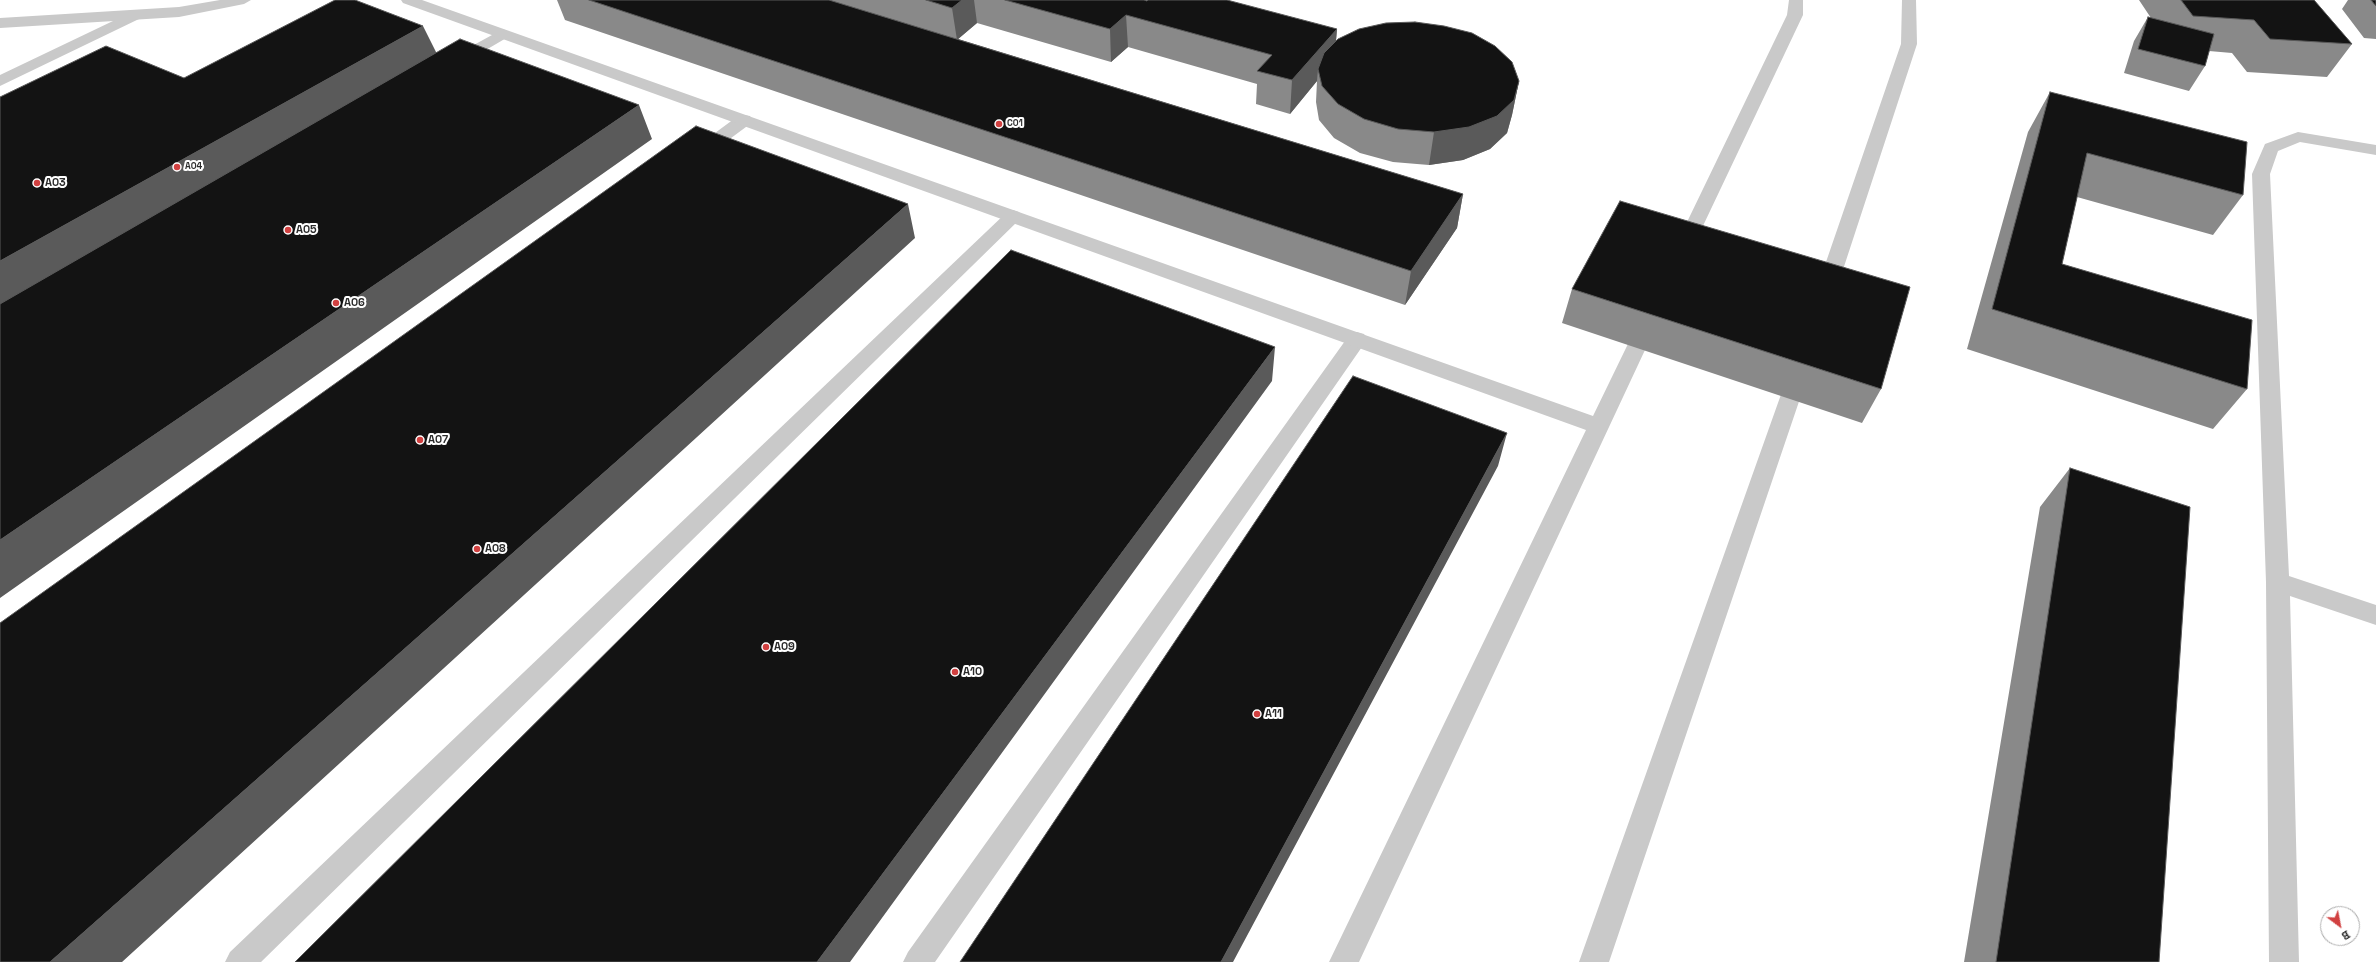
<!DOCTYPE html>
<html>
<head>
<meta charset="utf-8">
<style>
  body { margin:0 }
  #map { position:relative; width:2376px; height:962px; overflow:hidden; background:#fff; font-family:"Space Grotesk",sans-serif }
  canvas { display:block }
  .north { position:absolute; left:2320px; top:906px; width:40px; height:40px; box-sizing:border-box; background:#fff; border:1px solid #ababab; border-radius:50%; rotate:148deg; font-size:11px; font-weight:700; line-height:16px; text-align:center; color:#2c2c2c }
  .north::after { content:''; display:block; margin:auto; width:14px; height:18px; background:#d14040; clip-path:polygon(50% 0,100% 100%,50% 72%,0 100%) }
</style>
</head>
<body>
<div id="map">
<canvas width="2376" height="962"></canvas>
<div class="north">B</div>
</div>
<script>
const c = document.querySelector('canvas').getContext('2d');
c.lineJoin = 'round';
const shape = rows => new Path2D(rows.map(r => 'M' + r).join(''));
function paint(path, color) { c.fillStyle = color; c.fill(path, 'evenodd'); }
function strokePath(path, color, width, dash) { c.strokeStyle = color; c.lineWidth = width; c.lineCap = dash ? 'butt' : 'round'; c.setLineDash(dash || []); c.stroke(path); }
function write(font, color, halo, rows, align = 'center') {
  c.font = font + ' "Space Grotesk",sans-serif'; c.lineWidth = 4; c.setLineDash([]); c.textBaseline = 'middle'; c.strokeStyle = halo; c.fillStyle = color; for (const [text, x, y, turn = 0] of rows) {
    c.save(); c.translate(x, y); c.rotate((+turn || 0) * Math.PI / 180); c.textAlign = isNaN(turn) ? turn : align; if (halo) c.strokeText(text, 0, 0); c.fillText(text, 0, 0); c.restore();
  }
}
paint(shape([
  [136,10,144,15,141,18,0,86,0,75,136,10],
  [503,29,511,34,508,37,462,64,450,64,448,61,450,58,503,29],
  [744,115,750,116,752,120,750,124,704,158,692,158,689,154,692,150,738,116,744,115],
  [2298,132,2376,145,2376,155,2300,142,2278,151,2270,174,2289,576,2376,605,2376,625,2290,596,2299,962,2269,962,2266,582,2252,174,2265,144,2298,132],
  [1013,210,1019,212,1022,216,1019,220,261,962,225,962,230,952,1007,212,1013,210],
  [1357,332,1364,334,1367,339,1364,344,935,962,903,962,908,952,1350,334,1357,332]
]), '#c9c9c9');
paint(shape([
  [220,0,251,0,244,4,179,17,0,28,0,18,179,7,220,0],
  [401,0,422,0,1593,416,1642,315,1649,313,1656,315,1659,320,1359,962,1329,962,1586,430,403,3,401,0],
  [1789,0,1803,0,1803,15,1692,249,1690,253,1683,255,1676,253,1674,249,1787,15,1789,0],
  [1902,0,1916,0,1917,44,1835,294,1832,298,1825,300,1818,298,1815,294,1901,44,1902,0],
  [1799,365,1806,367,1809,372,1609,962,1579,962,1789,372,1792,367,1799,365]
]), '#c9c9c9');
paint(shape([
  [557,0,1144,0,1337,29,1336,42,1519,81,1512,115,1507,133,1490,149,1463,160,1429,165,1393,162,1360,153,1334,138,1319,120,1316,102,1317,81,1290,114,1256,104,1257,84,1128,47,1111,62,977,23,958,39,1463,194,1457,228,1405,305,565,20],
  [2139,0,2314,0,2352,44,2327,77,2247,72,2232,53,2209,51,2205,66,2189,91,2124,73,2134,41,2148,17,2151,18],
  [2348,0,2376,0,2376,39,2364,38,2342,9],
  [2050,92,2243,195,2213,235,2077,197,2062,264,2247,389,2213,429,1967,349,2028,132],
  [1572,289,1881,389,1862,423,1562,323],
  [2070,468,2159,962,1964,962,2040,507]
]), '#898989');
paint(shape([
  [962,0,974,0,977,23,957,40,952,8],
  [1126,15,1128,47,1111,62,1110,29],
  [423,26,439,58,0,313,0,261],
  [1337,29,1334,62,1318,69,1317,81,1290,114,1292,80],
  [1519,81,1512,115,1507,133,1490,149,1463,160,1429,165,1434,132],
  [639,105,652,139,0,598,0,540],
  [1463,194,1457,228,1405,305,1411,271],
  [908,204,915,238,122,962,50,962],
  [1275,347,1272,381,850,962,817,962],
  [1507,433,1498,466,1233,962,1221,962]
]), '#5a5a5a');
const building = shape([
  [335,0,355,0,423,26,0,261,0,97,106,46,184,78,335,0],
  [589,0,829,0,1463,194,1411,271,589,0],
  [926,0,962,0,952,8,926,0],
  [1005,0,1144,0,1147,1,1148,0,1227,0,1337,29,1292,80,1257,71,1272,55,1126,15,1110,29,1005,0],
  [2181,0,2314,0,2352,44,2270,39,2254,20,2193,16,2181,0],
  [2371,0,2376,0,2376,6,2371,0],
  [2148,17,2214,34,2205,66,2138,49,2148,17],
  [1415,22,1444,26,1472,33,1495,46,1512,62,1519,81,1514,100,1497,116,1469,127,1434,132,1398,129,1364,119,1338,104,1322,86,1318,69,1324,53,1338,39,1359,29,1386,23,1415,22],
  [460,39,639,105,0,540,0,304,460,39],
  [2050,92,2247,142,2243,195,2087,153,2062,264,2252,320,2247,389,1992,309,2050,92],
  [696,126,908,204,50,962,0,962,0,623,696,126],
  [1620,201,1910,287,1881,389,1572,289,1620,201],
  [1011,250,1275,347,817,962,295,962,1011,250],
  [1353,376,1507,433,1221,962,960,962,1353,376],
  [2070,468,2190,507,2159,962,1996,962,2070,468]
]);
paint(building, '#131313');
strokePath(building, '#5a5a5a', 1);
for (const [x, y, r, color] of [
  [999,124,4,"#d14040"],
  [177,167,4,"#d14040"],
  [37,183,4,"#d14040"],
  [288,230,4,"#d14040"],
  [336,303,4,"#d14040"],
  [420,440,4,"#d14040"],
  [477,549,4,"#d14040"],
  [766,647,4,"#d14040"],
  [955,672,4,"#d14040"],
  [1257,714,4,"#d14040"]
]) { const dot = new Path2D(); dot.arc(x, y, r, 0, 2 * Math.PI); c.fillStyle = color; c.fill(dot); strokePath(dot, '#fff', 1.5); }
write('bold 9px', '#2c2c2c', '#fff', [
  ["C01",1007,124],
  ["A04",185,167]
], 'left');
write('bold 11px', '#2c2c2c', '#fff', [
  ["A03",45,183],
  ["A05",296,230],
  ["A06",344,303],
  ["A07",428,440],
  ["A08",485,549],
  ["A09",774,647],
  ["A10",963,672],
  ["A11",1265,714]
], 'left');
</script>
</body>
</html>
